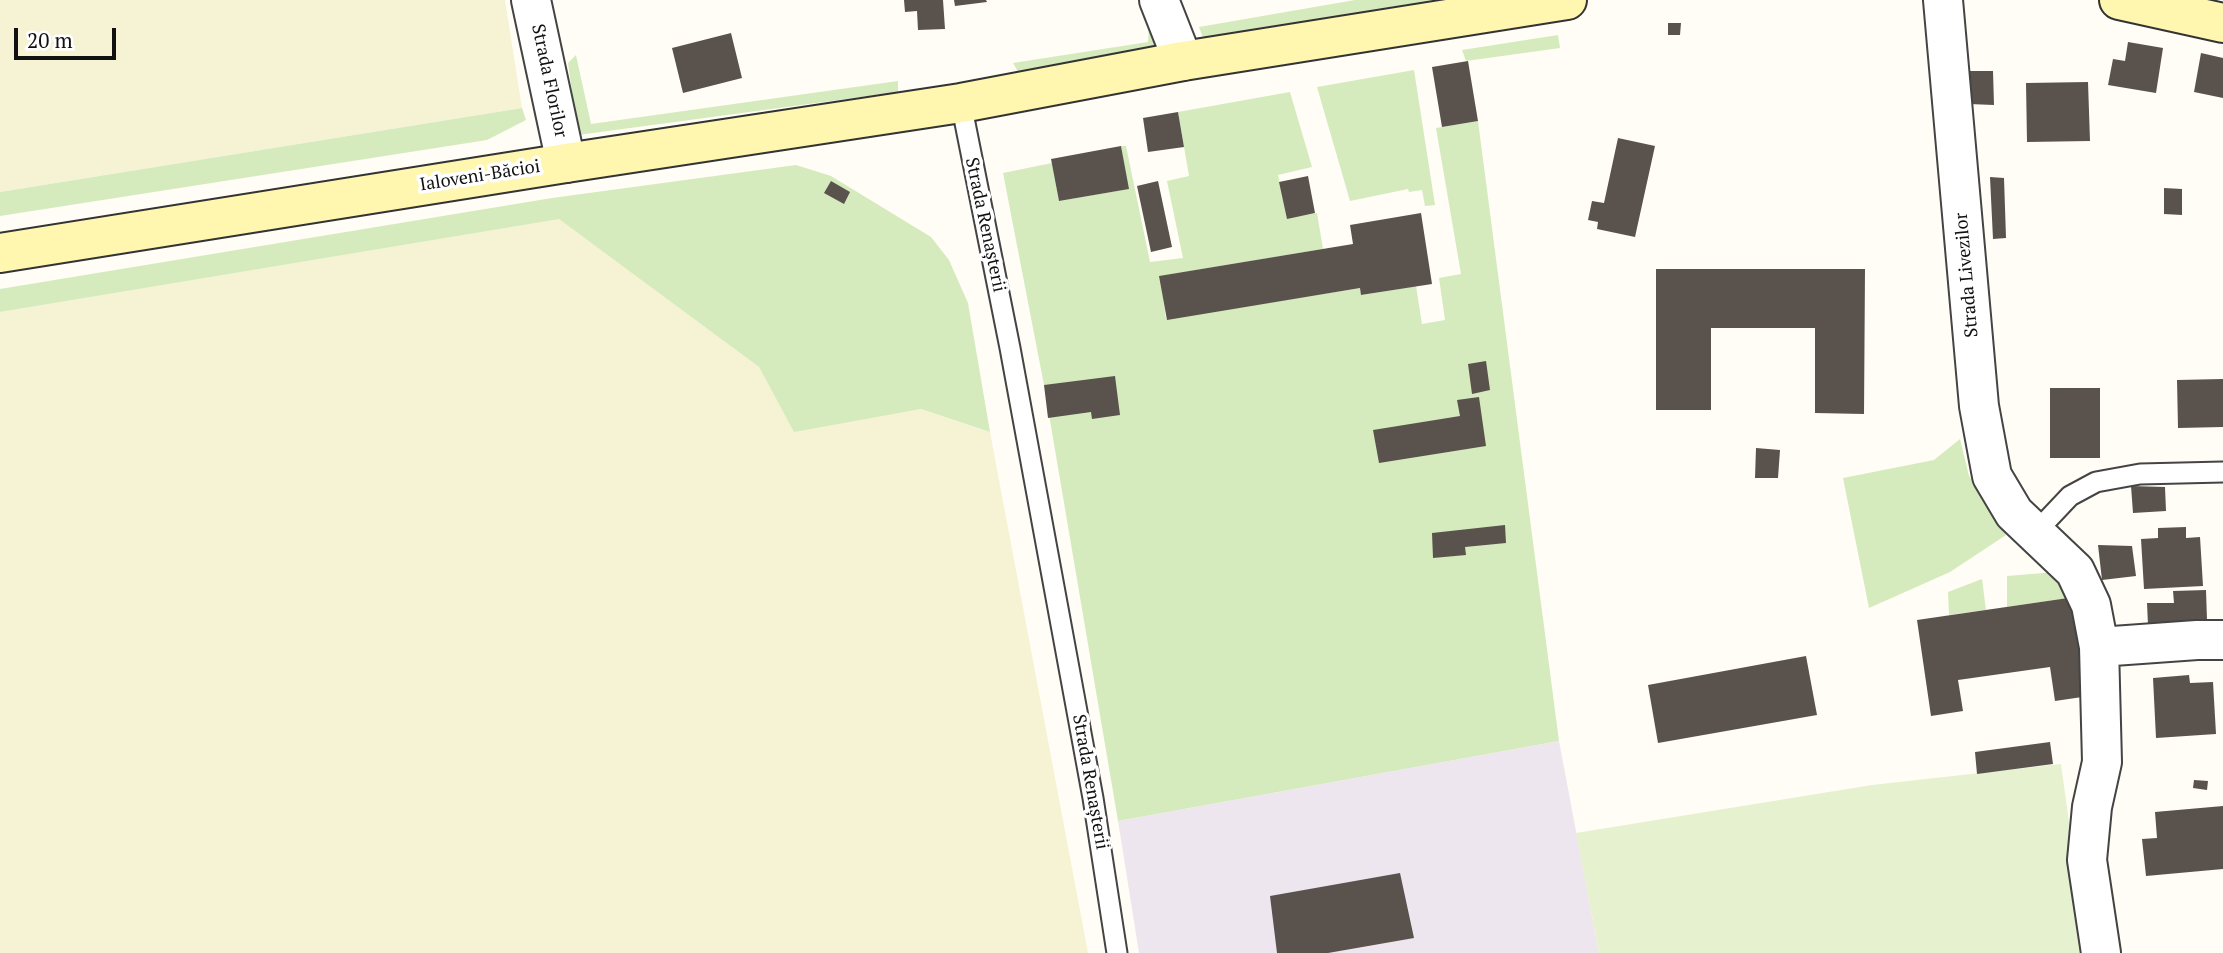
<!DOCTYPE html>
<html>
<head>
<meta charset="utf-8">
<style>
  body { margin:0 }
  #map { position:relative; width:2223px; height:953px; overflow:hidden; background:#fffdf5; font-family:"PT Serif",serif }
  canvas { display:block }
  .scale { position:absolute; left:14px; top:28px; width:102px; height:32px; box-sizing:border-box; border:4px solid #111; border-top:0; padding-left:9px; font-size:21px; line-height:24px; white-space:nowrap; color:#111; -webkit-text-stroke:5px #fff; paint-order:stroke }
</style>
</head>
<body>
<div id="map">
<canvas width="2223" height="953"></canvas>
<div class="scale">20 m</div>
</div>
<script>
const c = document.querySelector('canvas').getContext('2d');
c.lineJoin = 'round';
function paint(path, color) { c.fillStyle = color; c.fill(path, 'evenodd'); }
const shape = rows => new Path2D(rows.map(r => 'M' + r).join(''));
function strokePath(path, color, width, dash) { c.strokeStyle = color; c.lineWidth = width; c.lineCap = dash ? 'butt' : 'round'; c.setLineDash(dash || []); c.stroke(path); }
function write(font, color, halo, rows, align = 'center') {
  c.font = font + ' "PT Serif",serif'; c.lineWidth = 7; c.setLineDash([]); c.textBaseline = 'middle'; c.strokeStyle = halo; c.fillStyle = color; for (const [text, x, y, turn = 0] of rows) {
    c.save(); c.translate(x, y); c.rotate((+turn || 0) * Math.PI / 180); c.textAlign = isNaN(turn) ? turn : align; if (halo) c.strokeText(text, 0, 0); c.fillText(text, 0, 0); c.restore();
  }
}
paint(shape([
  [1559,741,1599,953,1139,953,1118,821]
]), '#eee6ef');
paint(shape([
  [0,0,505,0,522,108,0,192],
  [559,218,759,367,794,431,921,409,990,432,1088,953,0,953,0,312]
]), '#f6f3d4');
paint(shape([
  [1355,0,1451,0,1204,40,1199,27],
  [1149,23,1159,49,1020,75,1013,63,1148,42],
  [1558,35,1560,48,1466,61,1462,50],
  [576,55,591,124,898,81,898,92,578,135,568,63],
  [1414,70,1435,205,1425,206,1422,190,1409,192,1408,189,1350,201,1317,87],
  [1290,92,1312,167,1278,175,1287,218,1317,213,1323,249,1160,276,1166,319,1360,288,1362,295,1416,286,1422,324,1445,320,1439,278,1461,274,1436,128,1478,121,1559,741,1118,821,1044,385,1003,173,1052,163,1059,201,1128,189,1121,146,1126,146,1150,262,1183,258,1167,181,1189,176,1178,112],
  [522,108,526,120,487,140,0,216,0,192],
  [796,165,831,176,931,237,949,260,968,303,990,432,921,409,794,432,759,367,559,219,0,312,0,289,552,198],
  [1960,439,1969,476,2006,535,1950,572,1869,608,1843,478,1934,460],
  [2056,572,2075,597,2007,607,2007,576],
  [1982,579,1986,610,1949,615,1948,592]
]), '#d5ebbd');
paint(shape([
  [2061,764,2087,953,1599,953,1576,833,1872,785]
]), '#e6f2cf');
paint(shape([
  [904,0,943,0,945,29,918,30,917,11,905,12],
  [954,0,986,0,987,2,955,6],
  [1668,23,1681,23,1680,35,1668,35],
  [731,33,742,78,683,93,672,48],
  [2128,42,2163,48,2156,93,2108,85,2113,59,2125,61],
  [2201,53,2223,58,2223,98,2194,92],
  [1468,61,1478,121,1442,127,1432,67],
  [1967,71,1993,71,1994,105,1969,104],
  [2088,82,2090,141,2027,142,2026,83],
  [1178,112,1184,147,1148,152,1143,118],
  [1618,138,1655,146,1635,237,1597,229,1598,222,1588,220,1592,201,1604,203],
  [1121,146,1129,189,1059,201,1051,159],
  [1308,176,1315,213,1287,219,1279,182],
  [1990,177,2004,178,2006,238,1993,239],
  [831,181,850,192,844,204,824,193],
  [1158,181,1172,247,1151,252,1137,186],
  [2164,188,2182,189,2182,215,2164,214],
  [1421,213,1432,284,1361,295,1360,288,1167,320,1159,276,1353,244,1350,225],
  [1656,269,1865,269,1864,414,1815,413,1815,328,1711,328,1711,410,1656,410],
  [1486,361,1490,390,1472,394,1468,364],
  [1115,376,1120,415,1092,419,1091,412,1048,418,1044,385],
  [2223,379,2223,427,2178,428,2177,380],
  [2050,388,2100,388,2100,458,2050,458],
  [1479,397,1486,446,1379,463,1373,430,1460,416,1457,400],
  [1756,448,1780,450,1778,478,1755,478],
  [2131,486,2165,487,2166,511,2133,513],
  [1505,525,1506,543,1465,547,1466,555,1433,558,1432,533],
  [2186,527,2186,538,2200,537,2203,586,2144,589,2141,539,2158,538,2158,528],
  [2098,545,2132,546,2136,576,2102,580],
  [2206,590,2207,620,2148,625,2147,603,2174,603,2173,591],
  [2075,597,2089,696,2055,701,2050,667,1958,680,1963,711,1931,716,1917,620],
  [1806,656,1817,715,1658,743,1648,685],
  [2189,675,2190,683,2213,682,2216,734,2156,738,2153,678],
  [2050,742,2053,764,1977,774,1975,752],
  [2194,780,2208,781,2207,790,2193,788],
  [2223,806,2223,869,2146,876,2142,839,2157,838,2155,812],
  [1400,873,1414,938,1328,953,1277,953,1270,896]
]), '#5a524d');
const lane = shape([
  [961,103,1010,348,1093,798,1117,953],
  [2035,533,2070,496,2096,482,2140,474,2223,472]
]);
const street = shape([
  [531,0,566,163],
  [1159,0,1183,61],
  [1943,0,1979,406,1992,476,2014,513,2075,571,2091,605,2099,647,2102,762,2092,807,2087,860,2101,953],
  [2099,647,2197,640,2223,640]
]);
const secondary = shape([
  [2119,0,2223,23],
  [0,253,566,163,961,103,1183,61,1567,0]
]);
strokePath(lane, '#444', 23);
strokePath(street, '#444', 42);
strokePath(secondary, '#333', 42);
strokePath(lane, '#fff', 19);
strokePath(street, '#fff', 38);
strokePath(secondary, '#fff6b0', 38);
write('18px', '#111', '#fff', [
  ["Strada Florilor",549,81,78],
  ["Ialoveni-Băcioi",480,176,-9],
  ["Strada Renașterii",985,225,78],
  ["Strada Livezilor",1967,275,-95],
  ["Strada Renașterii",1090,782,80]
]);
</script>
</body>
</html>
